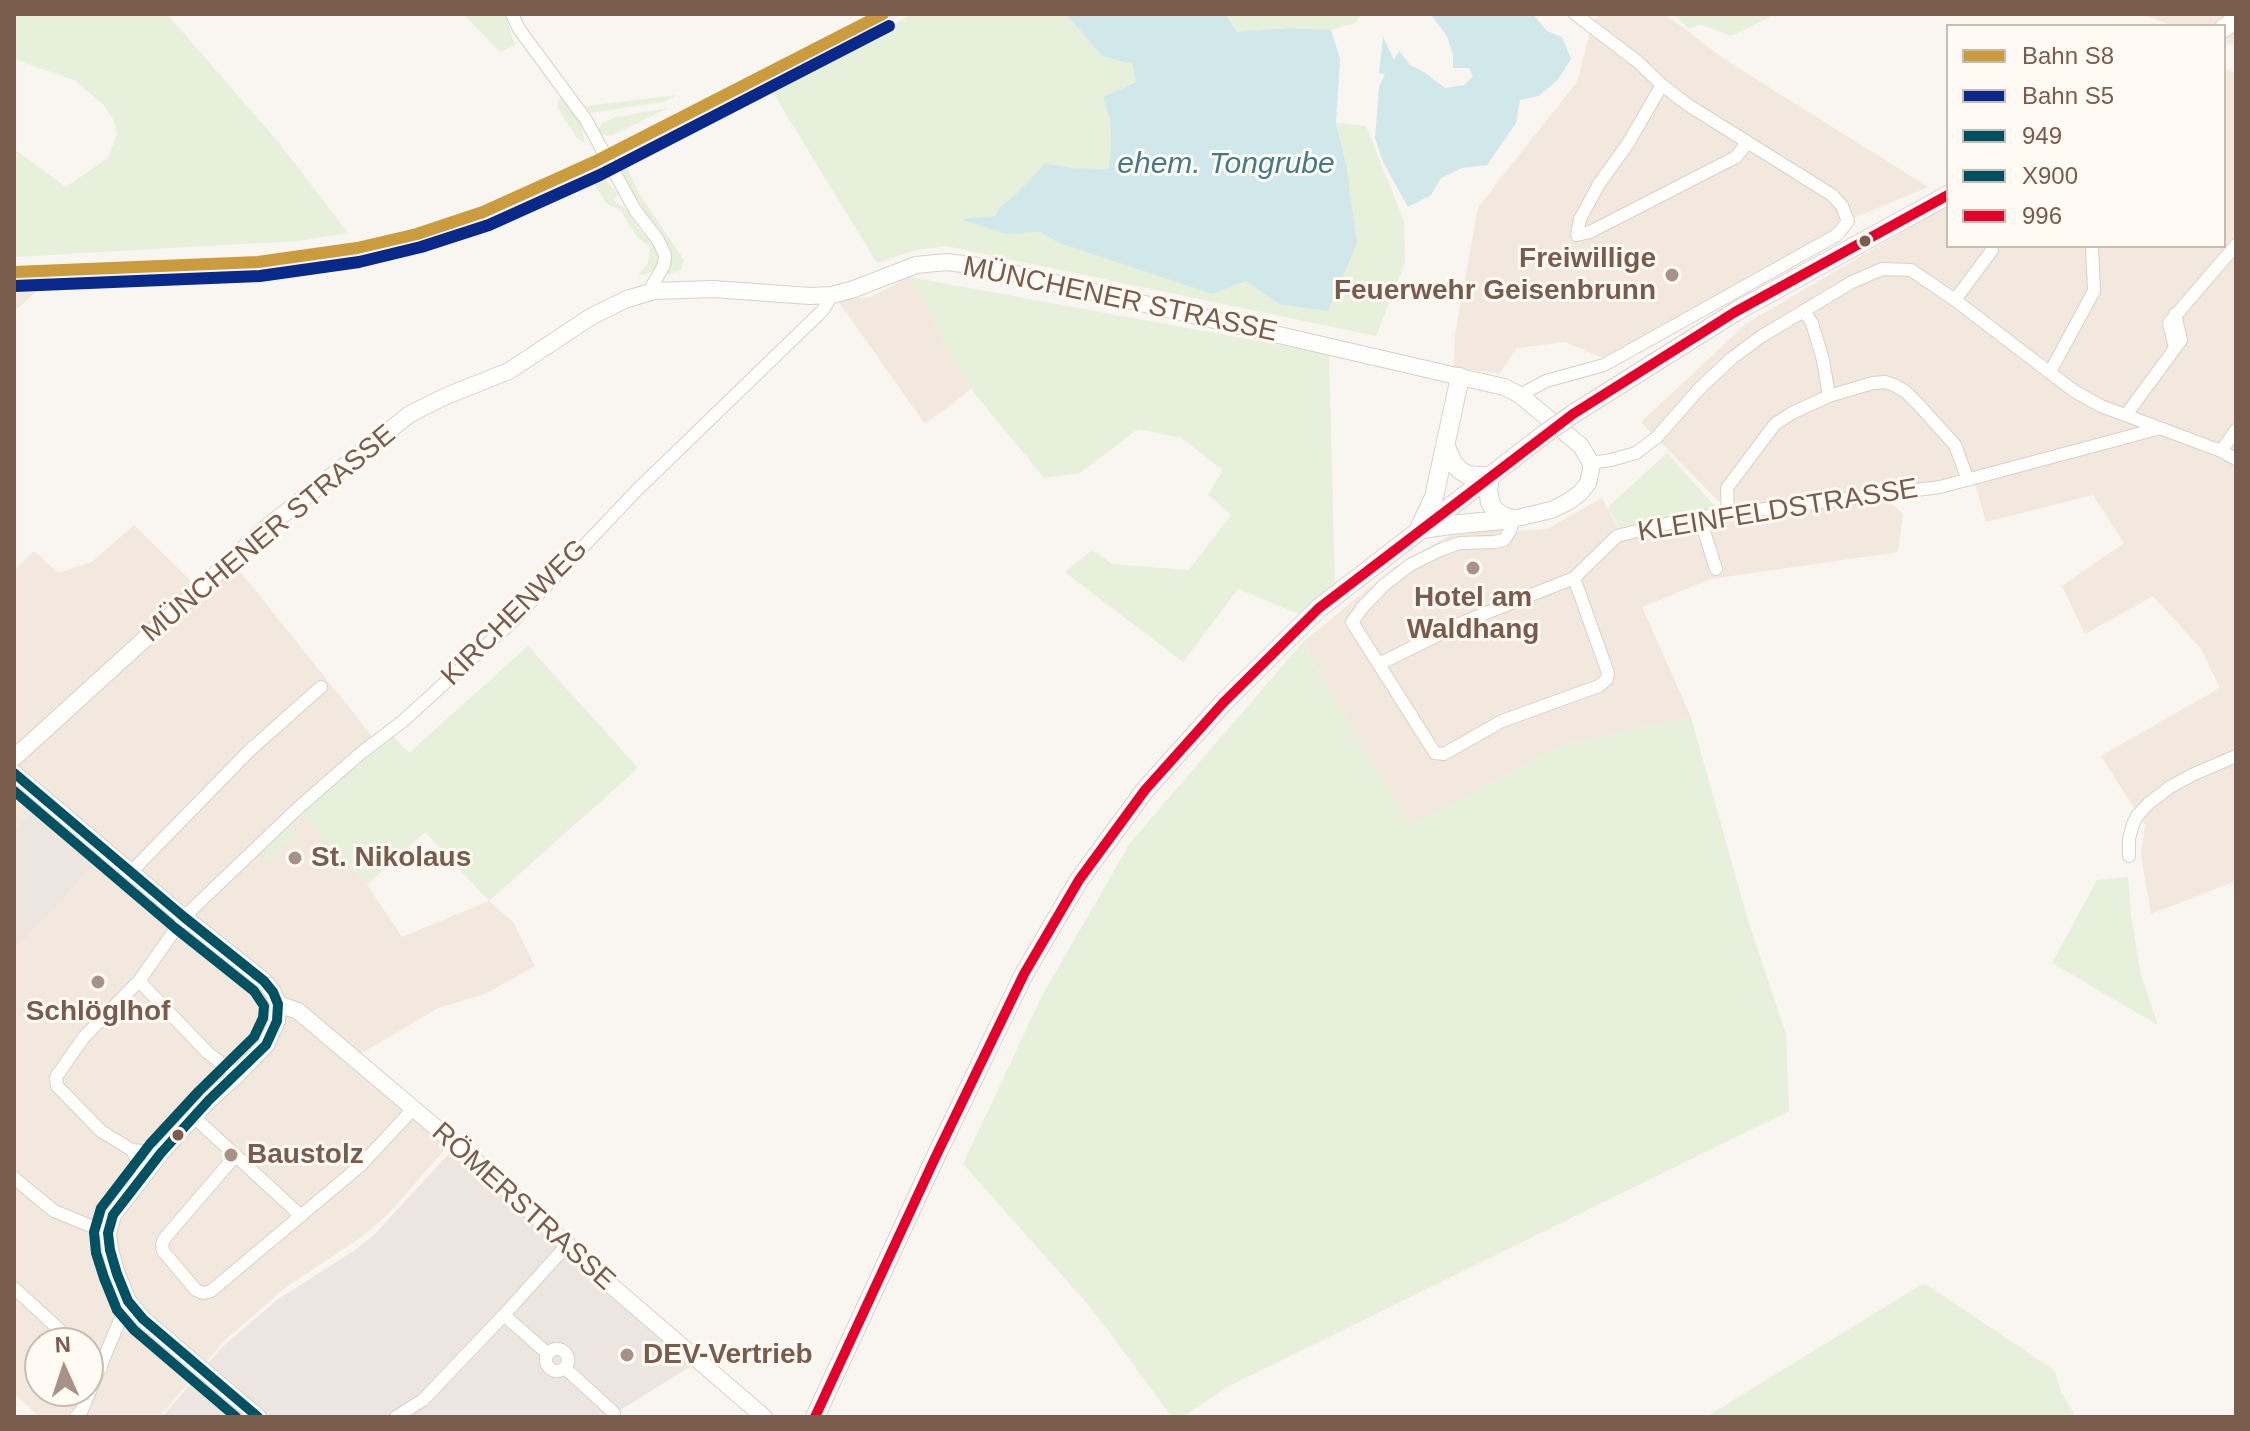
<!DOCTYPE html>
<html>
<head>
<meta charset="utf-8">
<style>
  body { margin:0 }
  #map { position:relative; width:2250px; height:1431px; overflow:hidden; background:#f9f5f0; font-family:Arial,sans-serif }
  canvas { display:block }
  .frame { position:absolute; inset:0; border:16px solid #7a5c4d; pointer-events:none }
  .legend { position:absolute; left:1946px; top:24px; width:280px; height:224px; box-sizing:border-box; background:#fffaf3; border:2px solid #cabbb1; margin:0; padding:10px 14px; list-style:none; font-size:24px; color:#7a5c4d }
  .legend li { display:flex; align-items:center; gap:16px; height:40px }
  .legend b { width:40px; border:2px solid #cabbb1 }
  .north { position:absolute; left:24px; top:1327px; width:80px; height:80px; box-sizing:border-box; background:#fffaf3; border:2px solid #cabbb1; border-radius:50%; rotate:357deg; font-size:22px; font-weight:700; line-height:32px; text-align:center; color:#7a5c4d }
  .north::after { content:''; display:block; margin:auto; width:28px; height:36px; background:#a69286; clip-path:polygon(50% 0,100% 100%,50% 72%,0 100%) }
</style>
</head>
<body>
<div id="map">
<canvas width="2250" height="1431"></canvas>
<div class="frame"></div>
<ul class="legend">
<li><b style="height:10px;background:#ca9c3e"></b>Bahn S8</li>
<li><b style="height:10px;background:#08298a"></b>Bahn S5</li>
<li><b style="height:10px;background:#005262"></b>949</li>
<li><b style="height:10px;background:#005262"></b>X900</li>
<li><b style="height:10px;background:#e4002b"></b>996</li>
</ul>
<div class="north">N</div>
</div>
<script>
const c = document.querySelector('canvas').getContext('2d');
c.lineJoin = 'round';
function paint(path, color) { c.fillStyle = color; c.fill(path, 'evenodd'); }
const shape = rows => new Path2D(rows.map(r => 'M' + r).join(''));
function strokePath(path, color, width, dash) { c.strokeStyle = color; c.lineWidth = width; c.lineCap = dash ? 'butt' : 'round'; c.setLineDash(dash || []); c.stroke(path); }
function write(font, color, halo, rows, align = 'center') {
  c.font = font + ' Arial,sans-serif'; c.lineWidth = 6; c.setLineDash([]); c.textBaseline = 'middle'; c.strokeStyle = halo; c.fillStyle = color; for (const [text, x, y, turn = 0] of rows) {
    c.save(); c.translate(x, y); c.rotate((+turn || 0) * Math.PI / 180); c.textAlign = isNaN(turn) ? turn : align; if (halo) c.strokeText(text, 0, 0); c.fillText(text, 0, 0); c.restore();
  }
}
paint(shape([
  [1600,14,1665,14,1727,61,1928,187,1851,219,1608,360,1565,342,1517,348,1499,374,1454,367,1455,335,1478,207,1577,82,1593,22],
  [2142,14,2236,14,2236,46,2224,43,2224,26,2173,26],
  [2224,69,2236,72,2236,881,2151,914,2141,854,2145,825,2101,756,2220,688,2201,649,2153,596,2085,634,2062,586,2124,543,2093,495,1986,522,1973,476,1880,493,1746,504,1718,501,1641,422,1747,323,1948,205,1948,246,2224,246],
  [54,275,14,312,14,277],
  [909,277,971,389,925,424,838,301,841,299,871,297],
  [1602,498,1621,533,1761,514,1890,502,1903,514,1898,552,1711,579,1642,607,1691,717,1560,746,1409,826,1352,730,1303,642,1396,566,1466,526,1522,531,1547,529],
  [134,525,203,593,235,565,380,746,302,814,367,885,402,937,489,901,513,922,535,966,485,994,438,1008,350,1060,449,1145,388,1214,363,1236,285,1288,226,1339,159,1417,40,1417,14,1393,14,943,17,945,42,801,14,830,14,570,34,551,58,573,92,562],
  [40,1343,88,1343,88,1391,40,1391]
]), '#f2e8de');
paint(shape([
  [42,801,105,852,18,946,14,943,14,830],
  [454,1148,693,1365,609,1417,162,1417,221,1348,277,1300,355,1250,375,1234]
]), '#ede5e0');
paint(shape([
  [14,14,167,14,280,144,348,233,297,241,14,257,14,149,66,187,108,158,117,134,114,121,103,104,74,80,14,59],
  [463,14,505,14,515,45,500,52],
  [913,14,1066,14,1102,56,1132,64,1136,82,1103,97,1110,121,1111,147,1108,169,1071,168,1045,163,1020,190,999,208,995,216,964,219,1005,234,1039,232,1059,243,1212,294,1246,281,1279,304,1346,164,1336,123,1366,126,1404,221,1405,263,1376,336,946,246,912,251,877,263,770,88],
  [1225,14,1362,14,1355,23,1331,30,1288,28,1237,32],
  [1673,14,1776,14,1731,36,1700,24,1689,29],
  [561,93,581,124,585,143,576,137,557,107],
  [677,95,663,102,590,113,586,106],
  [668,108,610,136,596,133,602,123,616,117],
  [623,158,638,192,684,260,681,270,661,277,669,258,665,240,619,180,612,163],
  [600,167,607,182,618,194,614,201,626,209,641,231,659,247,660,262,655,271,638,276,648,263,650,247,637,237,621,211,606,203,588,174],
  [909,277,1329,354,1335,585,1299,614,1238,589,1183,662,1065,572,1092,550,1112,564,1189,570,1231,515,1208,495,1223,470,1181,438,1138,429,1080,473,1044,478,971,389],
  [1667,453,1720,512,1652,519,1620,529,1608,507],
  [1303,642,1352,730,1409,825,1560,746,1691,717,1747,917,1786,1034,1789,1111,1227,1387,1183,1417,1172,1417,1092,1309,963,1164,1042,996,1130,843],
  [528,646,638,768,489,901,425,832,367,885,301,814,332,786,393,736,409,753],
  [291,824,299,833,277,852,279,854,269,863,259,852],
  [2128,877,2131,915,2141,975,2158,1025,2052,963,2097,880],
  [1924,1283,2055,1371,2061,1392,2076,1417,1706,1417]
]), '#e7f0db');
paint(shape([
  [1066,14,1225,14,1237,32,1288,28,1331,30,1340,59,1336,123,1346,164,1357,243,1328,311,1279,304,1246,281,1212,294,1059,243,1039,232,1005,234,961,219,995,216,999,208,1020,190,1045,163,1071,168,1108,169,1111,147,1110,121,1103,97,1136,82,1132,64,1102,56],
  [1430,14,1533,14,1547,31,1562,37,1571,59,1557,81,1538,96,1520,100,1516,123,1487,165,1462,168,1441,178,1431,195,1408,207,1383,162,1375,138,1379,87,1385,74,1379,73,1383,37,1394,60,1399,51,1410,65,1424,72,1445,88,1464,85,1473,77,1469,68,1453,68,1453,55,1447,36]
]), '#d0e8ea');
const minor = shape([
  [512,14,519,29,586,120,635,210,658,240,665,255,664,265,652,286,654,291],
  [1662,85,1627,145,1599,184,1580,219,1577,235,1590,232,1736,157,1747,143],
  [1955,300,1992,250],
  [1804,311,1812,323,1823,360,1829,396],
  [2175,348,2169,323,2236,245],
  [2050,372,2094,291,2092,246],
  [1520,395,1546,381,1604,365,1837,235,1848,221,1842,206,1832,195,1688,105,1662,85,1638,62,1575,14],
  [2126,415,2181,340,2175,314],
  [2221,451,2236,430],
  [1591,463,1611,460,1636,453,1657,437,1700,388,1732,358,1762,336,1852,282,1882,269,1911,270,1955,300,2074,391,2101,406,2221,451,2236,459],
  [1728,514,1727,488,1775,424,1792,413,1829,396,1873,383,1885,382,1894,385,1906,392,1918,404,1955,445,1968,480],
  [1700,518,1716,569],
  [1513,519,1510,531,1504,540,1494,542,1460,543,1440,550,1410,565,1384,585,1363,607,1352,622,1435,753,1444,754,1502,721,1599,686,1607,679,1608,673,1574,578],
  [1379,664,1466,621,1574,578,1617,536,1686,519,1940,487,2157,429],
  [2129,856,2129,839,2133,824,2137,816,2149,803,2170,787,2192,775,2236,756],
  [131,872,250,750,321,687],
  [139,981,208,1053,237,1075],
  [194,1117,301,1216],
  [132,1150,161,1153],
  [236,1155,164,1239,162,1245,163,1251,196,1290,203,1293,211,1291,360,1166,413,1109],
  [144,1174,132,1150,101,1131,57,1086,56,1077,84,1037,139,981,184,917,297,809,361,753,403,721,513,621,636,491,823,310,832,295],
  [14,1178,54,1211,108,1233],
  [14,1288,74,1343],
  [504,1315,548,1354],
  '546 1360a11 11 0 1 1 22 0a11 11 0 1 1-22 0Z',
  [88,1356,101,1368],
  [565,1368,614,1413],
  [76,1417,82,1410,128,1301],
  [396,1417,423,1400,504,1315,567,1245]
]);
const tertiary = shape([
  [14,758,271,524,410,414,446,396,509,371,592,316,627,299,654,291,713,289,810,296,832,295,854,289,916,265,947,262,985,267,1504,387,1520,395,1581,446,1591,463,1591,470,1588,483,1580,493,1568,502,1551,510,1513,519],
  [14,773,184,917,264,981,273,992,278,1004,277,1021,266,1045,237,1075,209,1100,161,1153,113,1215,108,1233,110,1250,117,1274,128,1301,143,1319,258,1417],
  [278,1004,298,1011,485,1169,613,1287,764,1417]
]);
const secondary = shape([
  [2224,28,2236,19],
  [1573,414,1735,312,1948,195],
  [1446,447,1453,463,1461,471,1468,475,1490,477],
  [1490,477,1488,490,1490,502,1495,511,1503,516,1513,519],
  [1420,527,1434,497,1460,377],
  [1422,529,1450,525,1513,519],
  [815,1417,935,1158,1024,974,1079,880,1145,790,1223,703,1319,608,1546,433]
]);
strokePath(minor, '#d7d1cb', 14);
strokePath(tertiary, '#d7d1cb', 18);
strokePath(secondary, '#d9d2cb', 20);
strokePath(minor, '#fefefd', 12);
strokePath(tertiary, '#fefefd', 16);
strokePath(secondary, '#fefefd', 18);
const secondaryBridge = shape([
  [1546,433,1573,414]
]);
strokePath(secondaryBridge, '#d9d2cb', 20, []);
strokePath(secondaryBridge, '#fefefd', 18);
strokePath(shape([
  [14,773,184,917,264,981,273,992,278,1004,277,1021,266,1045,209,1100,161,1153,113,1215,108,1233,110,1250,117,1274,128,1301,143,1319,258,1417]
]), '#005262', 10);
strokePath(shape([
  [14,791,175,928,254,991,264,1006,263,1018,254,1037,199,1091,150,1144,101,1208,94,1232,96,1253,104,1278,117,1310,134,1330,236,1417]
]), '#005262', 10);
strokePath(shape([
  [815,1417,935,1158,1024,974,1079,880,1145,790,1223,703,1319,608,1573,414,1735,312,1948,195]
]), '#e4002b', 10);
strokePath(shape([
  [14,272,258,262,357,248,417,234,483,212,594,162,883,14]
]), '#ca9c3e', 12);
strokePath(shape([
  [15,286,260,276,359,262,421,247,489,225,600,175,889,26]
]), '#08298a', 12);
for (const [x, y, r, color] of [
  [1865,241,7,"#7a5c4d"],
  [1672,275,8,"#a69286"],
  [1473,568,8,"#a69286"],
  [295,858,8,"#a69286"],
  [98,982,8,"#a69286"],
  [178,1135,7,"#7a5c4d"],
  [231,1155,8,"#a69286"],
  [627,1355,8,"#a69286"]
]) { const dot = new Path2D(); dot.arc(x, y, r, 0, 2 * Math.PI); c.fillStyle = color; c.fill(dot); strokePath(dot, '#fffaf3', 3); }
write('bold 28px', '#7a5c4d', '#fffaf3', [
  ["Freiwillige",1656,259,"right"],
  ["Feuerwehr Geisenbrunn",1656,291,"right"],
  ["Hotel am",1473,598,"center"],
  ["Waldhang",1473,630,"center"],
  ["St. Nikolaus",311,858],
  ["Schlöglhof",98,1012,"center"],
  ["Baustolz",247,1155],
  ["DEV-Vertrieb",643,1355]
], 'left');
write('28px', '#7a5c4d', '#fffaf3', [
  ["MÜNCHENER STRASSE",1120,300,12],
  ["KLEINFELDSTRASSE",1778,511,-9],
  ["MÜNCHENER STRASSE",269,534,-40],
  ["KIRCHENWEG",515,613,-45],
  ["RÖMERSTRASSE",523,1207,42]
]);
write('italic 30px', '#437c86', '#fffaf3', [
  ["ehem. Tongrube",1226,165]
]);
</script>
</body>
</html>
